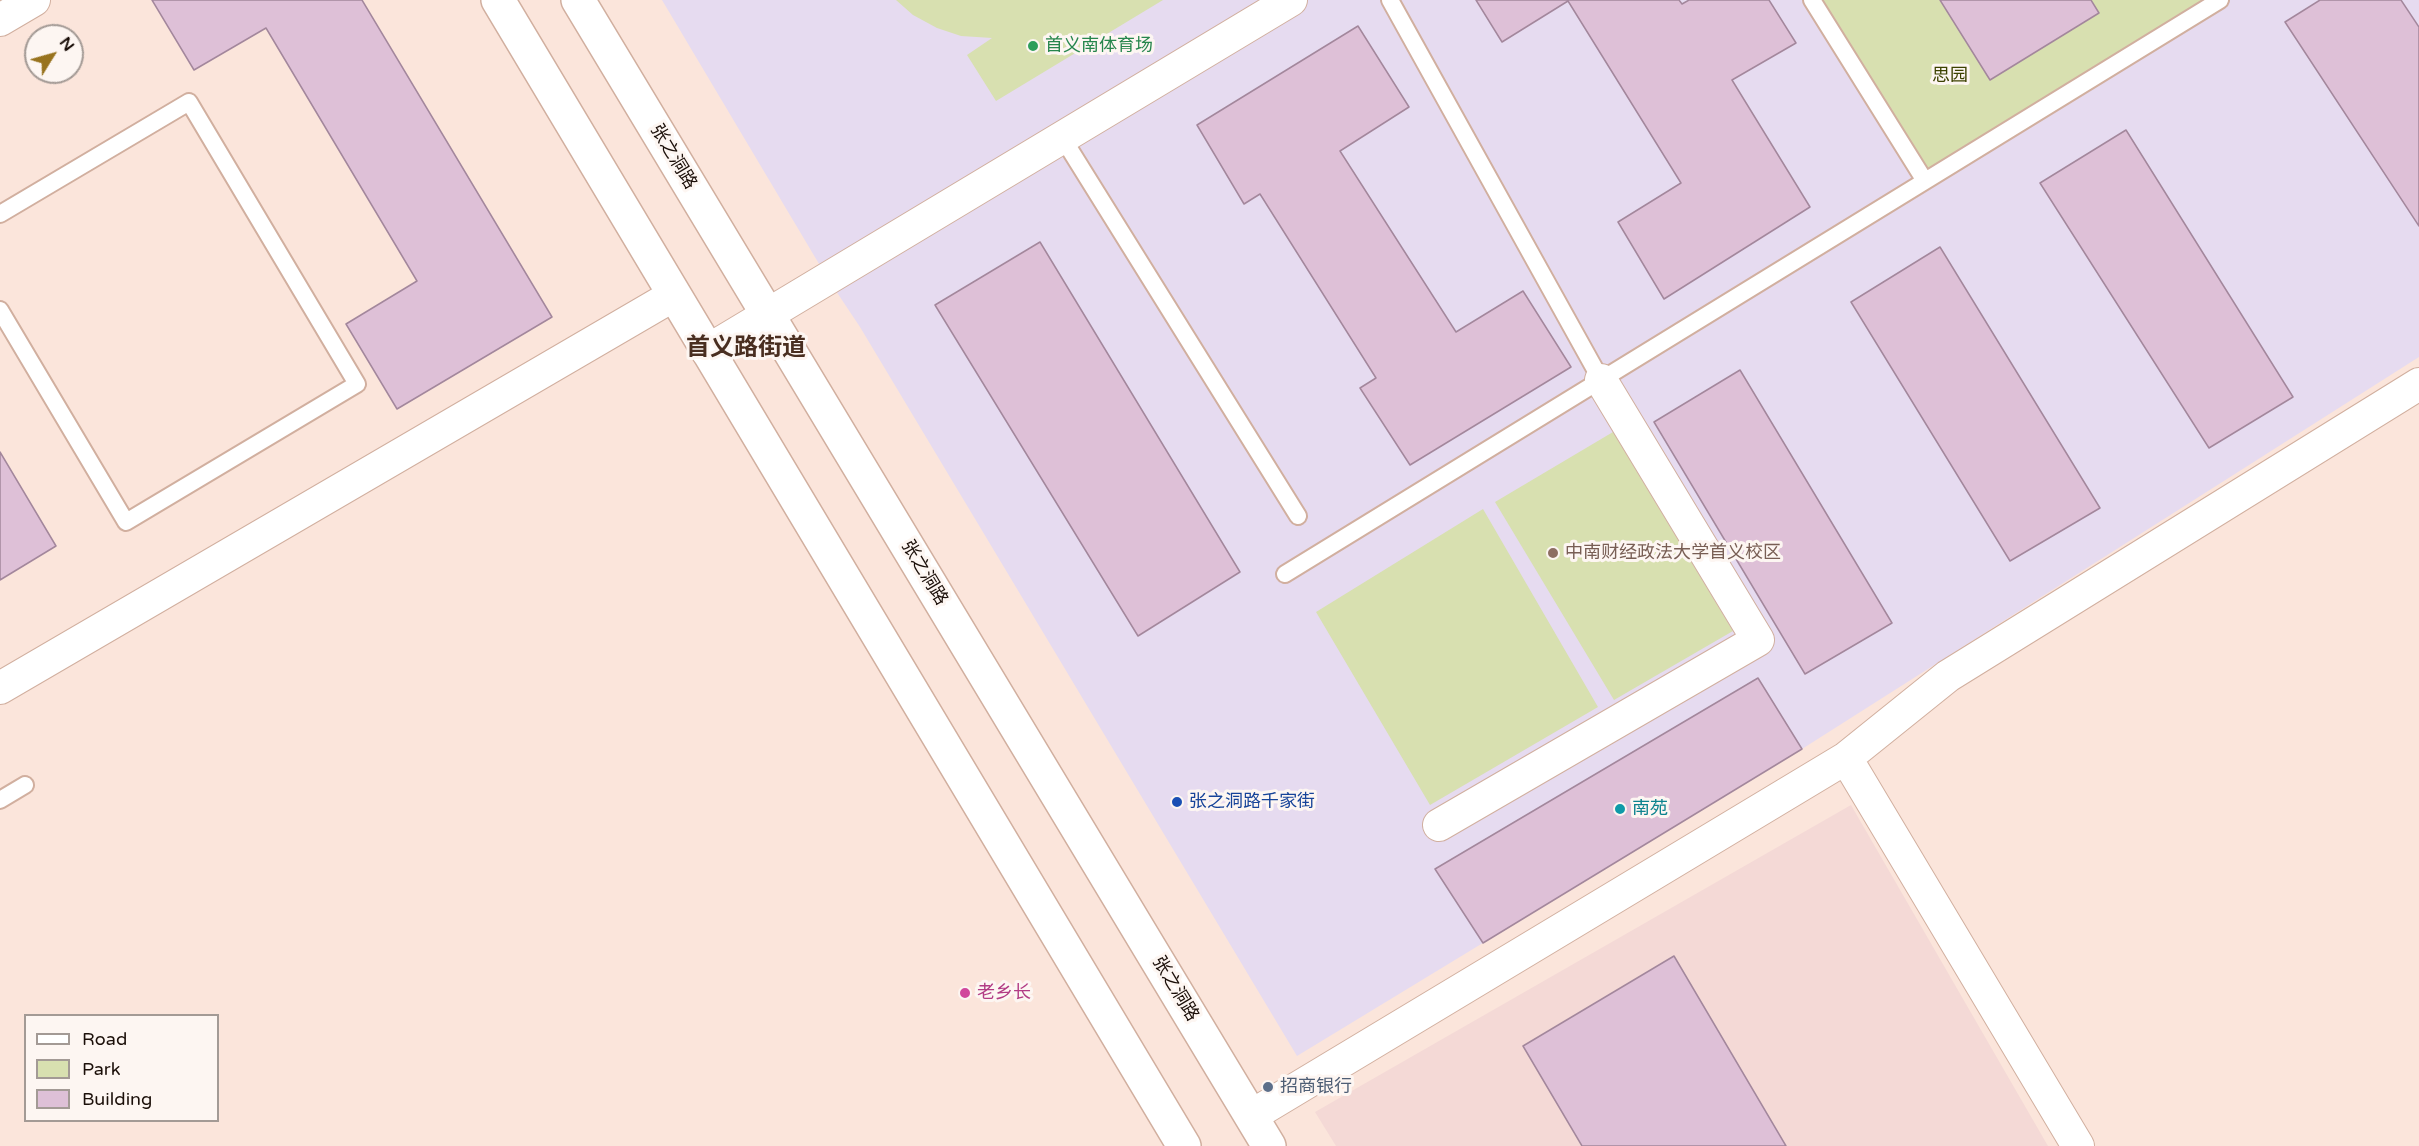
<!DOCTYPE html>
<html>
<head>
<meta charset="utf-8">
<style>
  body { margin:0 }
  #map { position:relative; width:2419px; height:1146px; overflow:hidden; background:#fbe5db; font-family:"Varela Round",sans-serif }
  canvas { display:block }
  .legend { position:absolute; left:24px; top:1014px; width:195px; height:108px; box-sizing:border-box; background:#fdf6f2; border:2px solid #a39a95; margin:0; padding:8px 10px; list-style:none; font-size:18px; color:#1b0f09 }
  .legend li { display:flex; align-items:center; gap:12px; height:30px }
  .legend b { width:30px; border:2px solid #a39a95 }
  .north { position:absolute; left:24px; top:24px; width:60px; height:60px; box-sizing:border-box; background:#fdf6f2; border:2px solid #a39a95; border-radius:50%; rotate:53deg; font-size:16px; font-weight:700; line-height:24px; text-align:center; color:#1b0f09 }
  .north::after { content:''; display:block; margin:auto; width:21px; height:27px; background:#98731e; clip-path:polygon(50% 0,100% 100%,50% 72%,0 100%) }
</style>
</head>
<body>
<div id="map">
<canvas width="2419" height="1146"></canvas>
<ul class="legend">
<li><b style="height:8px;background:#fff"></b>Road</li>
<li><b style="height:16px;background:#d8e0b0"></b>Park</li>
<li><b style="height:16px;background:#dec0d7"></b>Building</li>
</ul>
<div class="north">N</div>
</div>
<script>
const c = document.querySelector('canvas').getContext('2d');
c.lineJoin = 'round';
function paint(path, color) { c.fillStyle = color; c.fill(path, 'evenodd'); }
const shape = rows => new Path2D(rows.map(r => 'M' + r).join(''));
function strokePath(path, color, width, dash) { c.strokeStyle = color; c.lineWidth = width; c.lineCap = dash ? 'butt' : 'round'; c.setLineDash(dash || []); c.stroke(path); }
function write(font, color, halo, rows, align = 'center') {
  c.font = font + ' "Varela Round","Noto Sans SC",sans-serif'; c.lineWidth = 6; c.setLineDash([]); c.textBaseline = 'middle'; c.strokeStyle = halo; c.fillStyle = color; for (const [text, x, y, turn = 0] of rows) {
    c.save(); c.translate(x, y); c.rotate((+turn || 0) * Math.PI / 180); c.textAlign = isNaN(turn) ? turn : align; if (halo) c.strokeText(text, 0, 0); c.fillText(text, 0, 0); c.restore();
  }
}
paint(shape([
  [1851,805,2048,1146,1336,1146,1315,1112]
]), '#f4d9d6');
paint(shape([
  [662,0,2419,0,2419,357,1802,749,1297,1056,860,327,828,279]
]), '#e6dbf0');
paint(shape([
  [896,0,1163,0,996,101,967,55,992,38,961,36,937,28,913,15],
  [1817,0,2215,0,1925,181],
  [1613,432,1733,631,1614,700,1495,502],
  [1483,509,1598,707,1430,805,1316,612]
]), '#d8e0b0');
const building = shape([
  [152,0,362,0,552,317,397,409,346,324,417,281,266,28,194,70,152,0],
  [1476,0,1679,0,1682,4,1689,0,1769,0,1796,43,1732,80,1810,207,1664,299,1618,222,1681,183,1568,1,1502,42,1476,0],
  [1940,0,2091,0,2099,13,1990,80,1940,0],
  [2320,0,2401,0,2419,27,2419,226,2285,22,2320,0],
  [1358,26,1409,107,1340,151,1456,332,1523,291,1571,367,1410,465,1360,388,1376,378,1260,194,1244,204,1197,125,1358,26],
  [2126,130,2293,397,2209,448,2040,183,2126,130],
  [1040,242,1240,572,1138,636,935,305,1040,242],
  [1940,247,2100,508,2010,561,1851,302,1940,247],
  [1740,370,1892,623,1805,674,1654,422,1740,370],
  [0,452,56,546,0,580,0,452],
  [1758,678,1802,749,1483,943,1435,869,1758,678],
  [1674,956,1786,1146,1582,1146,1523,1046,1674,956]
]);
paint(building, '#dec0d7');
strokePath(building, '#a3879c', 1.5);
const lane = shape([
  [1390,0,1601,380],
  [1812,0,1925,181],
  [1062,137,1298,516],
  [0,214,189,102,357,384,126,522,0,310],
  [1285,574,2220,0],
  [0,800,25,785]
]);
const street = shape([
  [0,20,34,0],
  [707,351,1291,0],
  [0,688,674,295],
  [1846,758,2078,1146],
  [1439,825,1758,640,1601,380],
  [1251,1116,1846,758,1948,676,2419,384]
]);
const secondary = shape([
  [498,0,1184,1146],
  [578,0,1269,1146]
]);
strokePath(lane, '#d1af9f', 20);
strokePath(street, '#d1af9f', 34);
strokePath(secondary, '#d1af9f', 36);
strokePath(lane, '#fff', 16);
strokePath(street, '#fff', 32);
strokePath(secondary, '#fff', 33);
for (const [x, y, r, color] of [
  [1033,46,6,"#2e9e5b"],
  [1553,553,6,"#8d6e63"],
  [1177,802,6,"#1a4fb4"],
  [1620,809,6,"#0f9aa8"],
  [965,993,6,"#d1479c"],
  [1268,1087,6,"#5c6f8a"]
]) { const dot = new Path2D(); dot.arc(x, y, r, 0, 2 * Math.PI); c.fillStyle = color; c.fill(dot); strokePath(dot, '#fdf6f2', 2); }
write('18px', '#27864d', '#fdf6f2', [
  ["首义南体育场",1045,46]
], 'left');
write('18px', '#3c4200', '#fdf6f2', [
  ["思园",1950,76]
]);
write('18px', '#1b0f09', '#fdf6f2', [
  ["张之洞路",673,157,59],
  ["张之洞路",924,573,59],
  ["张之洞路",1175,989,59]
]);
write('18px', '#785e54', '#fdf6f2', [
  ["中南财经政法大学首义校区",1565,553]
], 'left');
write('18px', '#164399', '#fdf6f2', [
  ["张之洞路千家街",1189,802]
], 'left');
write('18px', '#0d838f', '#fdf6f2', [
  ["南苑",1632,809]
], 'left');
write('18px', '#b23c85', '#fdf6f2', [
  ["老乡长",977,993]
], 'left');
write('18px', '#4e5e75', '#fdf6f2', [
  ["招商银行",1280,1087]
], 'left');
write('bold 24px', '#492e20', '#fdf6f2', [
  ["首义路街道",746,349]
]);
</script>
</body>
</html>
